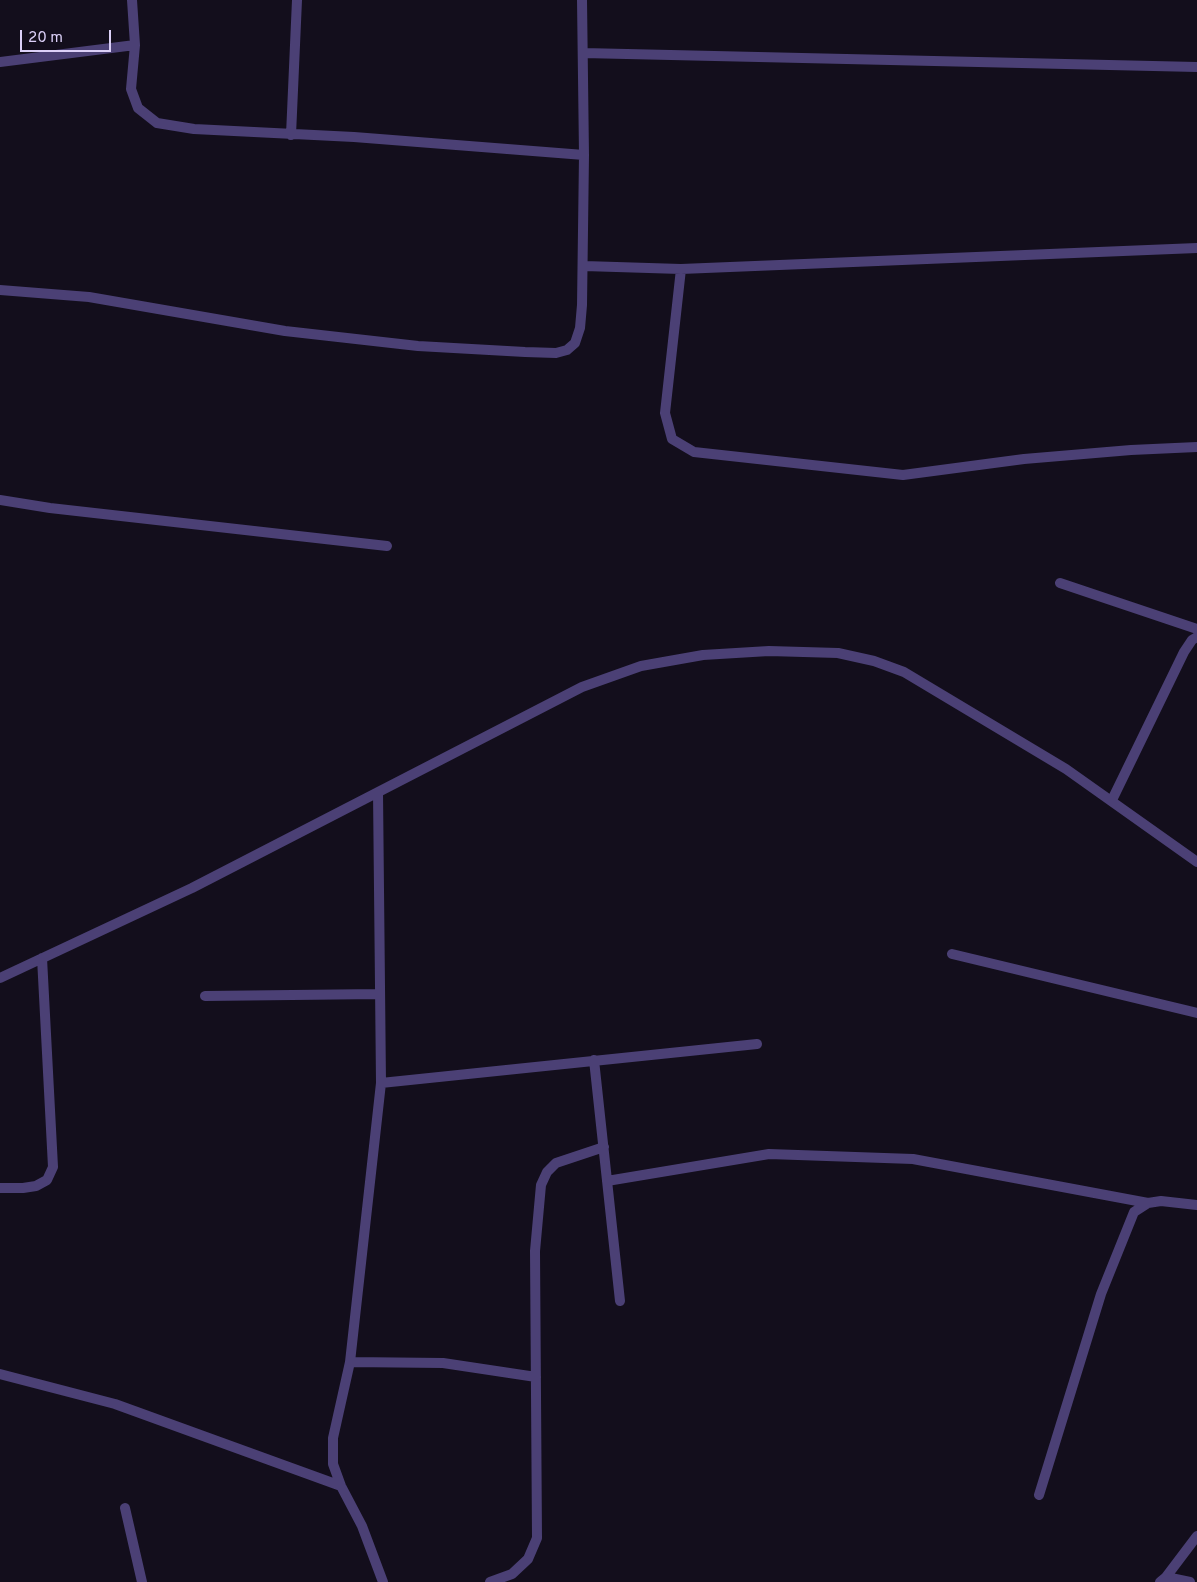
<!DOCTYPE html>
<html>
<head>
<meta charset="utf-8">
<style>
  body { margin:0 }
  #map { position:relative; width:1197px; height:1582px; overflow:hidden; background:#130e1c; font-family:Overpass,sans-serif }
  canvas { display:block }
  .scale { position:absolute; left:20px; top:30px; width:91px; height:22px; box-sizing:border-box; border:2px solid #dcd0f8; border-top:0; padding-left:6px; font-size:15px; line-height:18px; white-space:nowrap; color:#dcd0f8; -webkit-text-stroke:4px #130e1c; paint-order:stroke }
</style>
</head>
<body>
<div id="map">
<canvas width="1197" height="1582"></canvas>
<div class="scale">20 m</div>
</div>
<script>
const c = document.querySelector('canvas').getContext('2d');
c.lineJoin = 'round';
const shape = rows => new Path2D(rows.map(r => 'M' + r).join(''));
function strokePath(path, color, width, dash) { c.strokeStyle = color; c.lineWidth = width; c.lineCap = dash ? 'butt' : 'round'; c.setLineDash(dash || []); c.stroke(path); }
strokePath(shape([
  [132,0,135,45,131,89,138,108,157,123,194,129,354,137,584,155],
  [583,53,1197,67],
  [0,62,135,45],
  [291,135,297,0],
  [584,266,681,269,1197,248],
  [681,269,665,413,672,439,694,452,903,475,1024,459,1131,450,1197,447],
  [0,290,89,297,285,331,418,346,525,352,556,353,567,350,575,343,580,328,582,305,584,155,582,0],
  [0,500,50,508,387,546],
  [1060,583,1197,629],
  [378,792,381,1083,350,1362,333,1438,333,1464,341,1486,362,1526,383,1582],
  [1112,800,1184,652,1192,640,1197,637],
  [952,954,1197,1013],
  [0,978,192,888,582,687,641,666,703,655,769,651,838,653,874,661,904,672,1066,769,1197,862],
  [205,996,379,994],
  [594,1060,620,1301],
  [381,1083,757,1044],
  [607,1181,769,1154,913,1159,1148,1203],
  [0,1188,23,1188,36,1186,47,1180,53,1167,42,958],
  [350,1362,443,1363,536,1377],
  [0,1374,115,1404,341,1486],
  [1039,1495,1101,1294,1134,1212,1148,1203,1161,1201,1197,1205],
  [125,1508,142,1582],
  [1166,1577,1190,1582],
  [490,1582,512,1574,528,1559,537,1538,535,1251,541,1185,547,1172,556,1163,604,1147],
  [1160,1582,1166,1577,1197,1536]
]), '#4b4075', 10);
</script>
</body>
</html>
